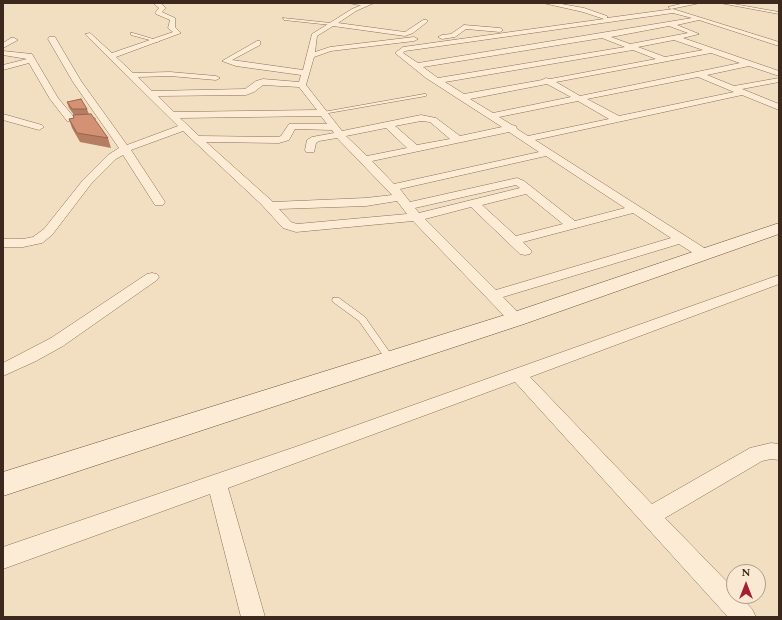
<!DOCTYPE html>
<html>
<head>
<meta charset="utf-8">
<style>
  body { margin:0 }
  #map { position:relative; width:782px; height:620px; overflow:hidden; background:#f2dec1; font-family:Spectral,serif }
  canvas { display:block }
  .frame { position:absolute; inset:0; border:4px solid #3c281c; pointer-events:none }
  .north { position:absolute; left:726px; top:564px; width:40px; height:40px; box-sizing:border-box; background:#f9e9d2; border:1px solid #ad9c89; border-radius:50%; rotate:0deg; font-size:11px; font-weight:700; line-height:16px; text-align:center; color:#3c281c }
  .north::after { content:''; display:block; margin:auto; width:14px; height:18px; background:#a3212f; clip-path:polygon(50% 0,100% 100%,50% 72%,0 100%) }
</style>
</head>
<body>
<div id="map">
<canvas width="782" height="620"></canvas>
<div class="frame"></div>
<div class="north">N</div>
</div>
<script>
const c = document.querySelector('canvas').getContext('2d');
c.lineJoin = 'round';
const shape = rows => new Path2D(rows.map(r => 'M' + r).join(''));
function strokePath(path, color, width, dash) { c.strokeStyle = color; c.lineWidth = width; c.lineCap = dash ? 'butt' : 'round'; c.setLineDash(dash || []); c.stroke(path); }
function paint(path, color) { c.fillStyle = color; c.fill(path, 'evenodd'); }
const lane = shape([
  [348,3,357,3,367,5,365,6,348,3],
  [720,3,728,3,779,12,779,14,720,3],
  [283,18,331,23,333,24,331,25,284,20,283,18],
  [131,33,133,33,160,41,157,42,131,35,131,33],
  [424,94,426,94,426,96,323,114,321,113,323,112,424,94],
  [333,298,339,298,365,317,393,357,394,359,393,361,387,361,359,321,333,302,332,300,333,298]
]);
const street = shape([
  [153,3,160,3,165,7,166,8,162,12,175,18,175,27,181,33,116,57,133,73,170,72,216,76,220,78,216,80,170,76,138,77,152,91,245,89,256,81,263,79,299,82,301,75,236,66,222,61,257,41,260,41,260,45,232,60,303,70,312,34,352,9,366,3,374,3,356,11,338,23,405,32,423,20,427,20,427,22,413,33,405,36,333,26,317,36,315,52,330,47,414,37,418,39,414,41,331,51,314,57,306,85,342,131,421,115,436,118,460,136,502,127,426,78,395,53,403,47,604,19,583,12,543,3,556,3,584,8,607,16,607,18,673,9,779,42,779,46,699,20,677,25,699,34,683,38,779,71,779,76,749,66,707,75,734,86,779,78,779,82,742,89,779,104,779,110,742,95,535,140,709,251,711,254,709,257,699,257,679,244,503,297,524,319,521,323,516,324,511,323,413,221,296,232,283,228,261,204,183,131,131,150,165,202,163,205,155,205,123,155,116,159,91,184,52,235,42,243,37,244,23,247,3,247,3,239,23,239,33,237,44,229,83,180,108,155,119,148,73,82,48,39,49,37,55,37,81,81,127,145,178,126,85,34,90,33,112,53,173,32,168,28,170,20,156,14,155,13,159,8,153,3],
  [673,13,692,18,418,63,403,53,405,51,673,13],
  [669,26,688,33,630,44,611,37,669,26],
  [602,38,625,47,438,78,423,67,602,38],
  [674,40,703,50,665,57,638,47,674,40],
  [633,50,656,59,550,79,546,78,542,80,464,94,445,82,633,50],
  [711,53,740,63,580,96,556,82,711,53],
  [698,77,734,92,619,116,587,99,698,77],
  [547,84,571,97,493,113,470,99,547,84],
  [263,85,299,87,317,110,174,112,158,96,246,95,254,92,263,85],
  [578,101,609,119,528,136,517,129,516,126,512,125,499,117,578,101],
  [321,116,327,124,289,124,281,136,278,137,199,136,180,118,321,116],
  [421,121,430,122,450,139,417,145,395,126,421,121],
  [386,128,407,148,367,156,346,136,386,128],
  [295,129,332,130,334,133,312,137,307,140,305,150,306,152,314,152,316,143,319,141,337,138,392,195,366,198,273,202,206,142,279,143,289,140,295,129],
  [509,132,539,152,394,184,372,161,509,132],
  [546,156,625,208,575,221,524,181,517,178,410,202,400,189,546,156],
  [516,185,520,188,419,213,415,208,516,185],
  [526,194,563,224,516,236,482,205,526,194],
  [397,201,407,214,297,224,291,222,279,209,366,206,397,201],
  [471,207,520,254,525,255,530,254,532,251,523,242,633,213,671,238,496,290,425,219,471,207],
  [685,3,700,3,671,9,668,7,685,3],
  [464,25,500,28,503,30,500,32,466,29,455,37,442,39,438,37,442,35,451,34,464,25],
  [11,38,14,38,18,40,3,48,3,43,11,38],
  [3,51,32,54,58,98,73,116,91,116,96,119,94,121,67,121,50,99,29,63,3,70,3,65,27,59,3,55,3,51],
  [3,114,42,125,44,127,39,130,3,120,3,114],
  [152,273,157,274,159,277,157,280,63,346,36,361,3,376,3,363,51,338,147,274,152,273],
  [779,275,779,284,530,377,652,504,750,448,771,443,779,444,779,460,771,459,762,461,665,518,734,589,734,596,740,596,752,609,756,617,728,617,515,382,228,488,265,617,241,617,210,494,3,569,3,547,301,445,779,275]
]);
const secondary = shape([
  [779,223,779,234,524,324,3,496,3,472,508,314,779,223]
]);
strokePath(lane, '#8e6e57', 1);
strokePath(street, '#8e6e57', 1);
strokePath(secondary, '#6f4f3a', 1);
paint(lane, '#fcecd5');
paint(street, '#fcecd5');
paint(secondary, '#fcecd5');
paint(shape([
  [67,102,87,109,89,114,108,138,111,148,80,142,72,128,69,119,74,118,74,115,69,108]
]), '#b67d63');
const building = shape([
  [81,99,87,109,72,109,67,102,81,99],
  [91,114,108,138,77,133,69,119,74,118,73,115,91,114]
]);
paint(building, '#d49173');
strokePath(building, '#946650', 1);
</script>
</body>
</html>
